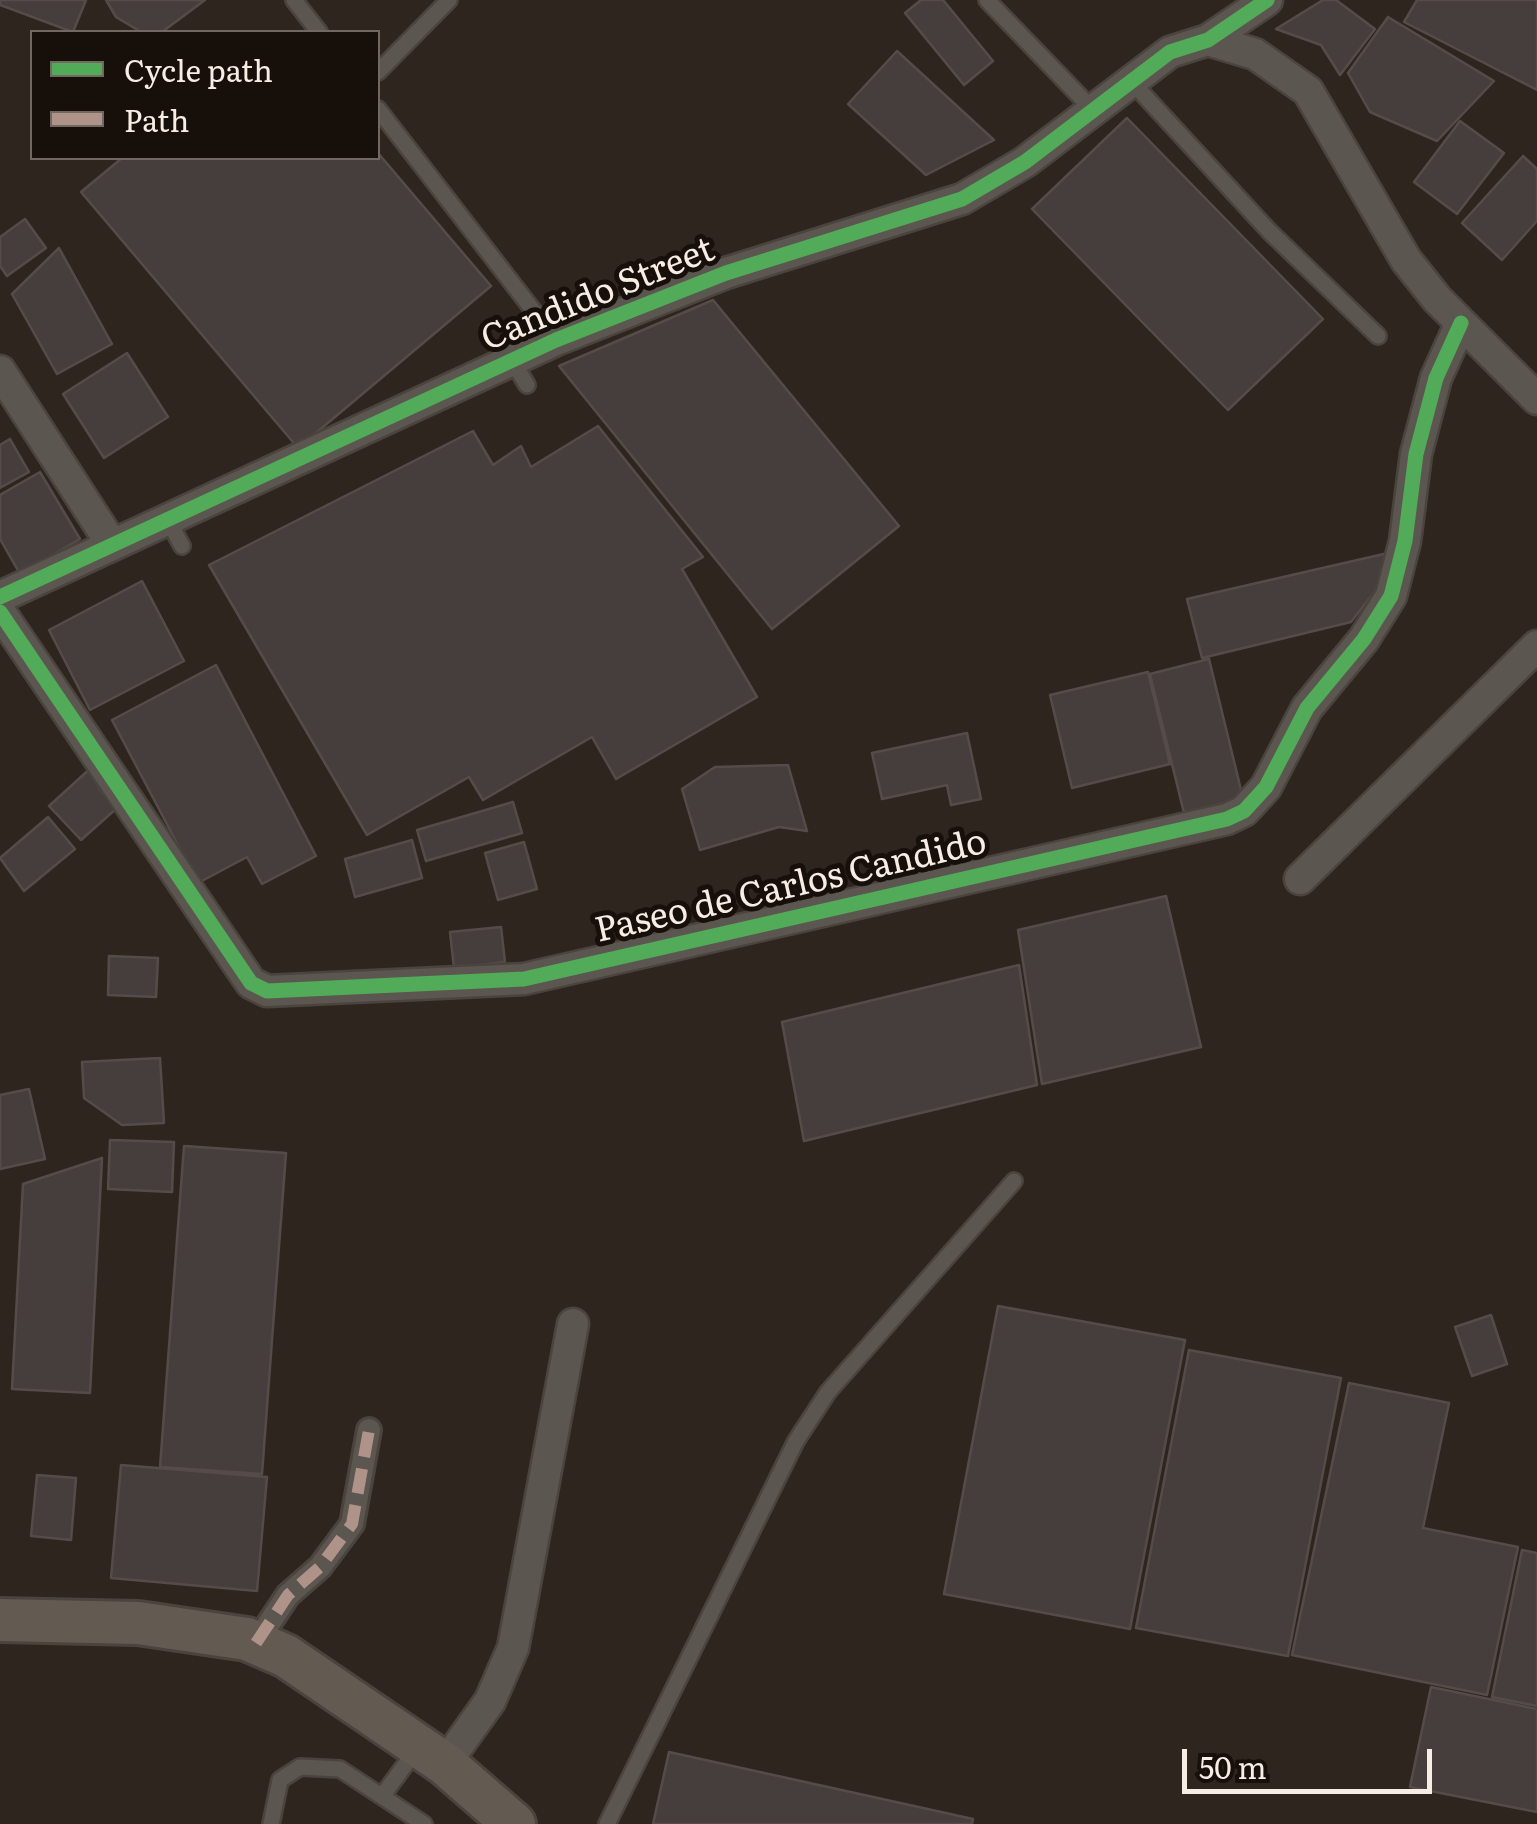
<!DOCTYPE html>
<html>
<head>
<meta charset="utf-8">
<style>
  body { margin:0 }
  #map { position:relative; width:1537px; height:1824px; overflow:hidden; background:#2e261e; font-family:Literata,serif }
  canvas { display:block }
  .legend { position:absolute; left:30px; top:30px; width:350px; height:130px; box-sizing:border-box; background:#17100a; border:2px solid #716861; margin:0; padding:12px 18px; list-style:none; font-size:30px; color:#f8ede4 }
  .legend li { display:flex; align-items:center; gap:20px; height:50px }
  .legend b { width:50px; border:2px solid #716861 }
  .scale { position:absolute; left:1182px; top:1749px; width:250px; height:45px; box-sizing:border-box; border:5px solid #f8ede4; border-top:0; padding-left:12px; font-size:30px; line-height:35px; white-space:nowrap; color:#f8ede4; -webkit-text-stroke:8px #17100a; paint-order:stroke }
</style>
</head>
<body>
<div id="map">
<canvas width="1537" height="1824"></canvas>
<ul class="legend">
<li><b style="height:12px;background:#51ab58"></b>Cycle path</li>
<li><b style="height:12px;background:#af9288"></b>Path</li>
</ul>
<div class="scale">50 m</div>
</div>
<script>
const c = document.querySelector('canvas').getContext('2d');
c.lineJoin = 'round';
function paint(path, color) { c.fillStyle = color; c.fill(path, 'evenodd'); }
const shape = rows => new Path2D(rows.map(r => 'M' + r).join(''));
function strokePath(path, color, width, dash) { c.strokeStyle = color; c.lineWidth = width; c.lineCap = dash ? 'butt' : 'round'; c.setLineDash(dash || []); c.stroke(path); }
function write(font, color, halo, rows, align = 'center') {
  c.font = font + ' Literata,serif'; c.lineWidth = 10; c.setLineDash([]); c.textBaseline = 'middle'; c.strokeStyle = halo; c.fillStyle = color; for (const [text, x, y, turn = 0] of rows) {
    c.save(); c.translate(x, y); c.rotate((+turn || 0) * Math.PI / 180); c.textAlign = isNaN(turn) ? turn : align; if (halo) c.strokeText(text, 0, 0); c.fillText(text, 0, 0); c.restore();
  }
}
const building = shape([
  [0,0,86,0,73,32,0,5,0,0],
  [106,0,205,0,162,32,141,32,116,17,106,0],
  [921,0,943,0,993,61,964,85,905,13,921,0],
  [1323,0,1336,0,1375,29,1340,75,1321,45,1276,29,1323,0],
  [1417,0,1537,0,1537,90,1404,22,1417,0],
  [1388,17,1494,81,1437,141,1370,112,1348,73,1388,17],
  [897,51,994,140,926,175,848,104,897,51],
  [1127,118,1323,319,1228,410,1032,209,1127,118],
  [1460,121,1504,153,1457,214,1414,182,1460,121],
  [378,153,491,286,298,448,81,192,122,158,378,158,378,153],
  [1523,156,1537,169,1537,221,1502,260,1462,223,1523,156],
  [25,219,46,248,7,276,0,266,0,237,25,219],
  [59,248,112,344,57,374,12,294,59,248],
  [713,300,899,526,772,629,559,366,713,300],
  [127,353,168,417,104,458,63,394,127,353],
  [598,426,703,557,682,569,757,697,616,779,592,737,483,800,469,777,367,835,209,565,473,431,493,465,521,446,531,467,598,426],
  [10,439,29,472,0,488,0,445,10,439],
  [40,472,80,539,20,574,0,539,0,495,40,472],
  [1388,553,1379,586,1351,622,1202,658,1187,599,1388,553],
  [142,581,184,661,90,710,49,630,142,581],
  [1209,659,1243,798,1184,813,1150,674,1209,659],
  [216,665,316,856,262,884,247,857,198,883,112,720,216,665],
  [1148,672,1170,764,1072,788,1050,695,1148,672],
  [967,733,981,799,951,805,947,785,882,799,872,753,967,733],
  [788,765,807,831,779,827,700,850,682,789,715,767,788,765],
  [93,766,107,782,99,789,117,808,81,840,49,806,93,766],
  [513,802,522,833,426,861,417,830,513,802],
  [48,817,75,849,24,891,0,858,48,817],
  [412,840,422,878,355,897,345,859,412,840],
  [524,842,537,889,498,900,485,853,524,842],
  [1166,896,1201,1047,1042,1084,1018,930,1166,896],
  [501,927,505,962,454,968,450,932,501,927],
  [109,956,158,958,156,997,108,995,109,956],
  [1019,965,1037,1085,804,1141,782,1022,1019,965],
  [160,1058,164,1123,122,1125,84,1098,82,1062,160,1058],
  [29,1089,45,1159,0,1169,0,1095,29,1089],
  [110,1140,174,1142,172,1192,108,1189,110,1140],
  [184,1146,286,1153,262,1474,160,1467,184,1146],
  [102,1158,90,1393,12,1389,23,1184,102,1158],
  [998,1306,1185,1340,1130,1629,944,1594,998,1306],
  [1491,1315,1507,1364,1472,1376,1455,1327,1491,1315],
  [1189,1350,1341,1378,1288,1656,1136,1628,1189,1350],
  [1349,1383,1449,1403,1423,1528,1518,1547,1487,1695,1292,1655,1349,1383],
  [121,1465,267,1477,257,1591,111,1578,121,1465],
  [37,1475,76,1478,71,1540,31,1536,37,1475],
  [1522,1550,1537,1553,1537,1706,1492,1697,1522,1550],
  [1431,1687,1537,1709,1537,1812,1410,1787,1431,1687],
  [669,1752,973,1819,972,1824,653,1824,669,1752]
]);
paint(building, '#463e3c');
strokePath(building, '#554c4a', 2.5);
const service = shape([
  [294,0,319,32],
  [987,0,1094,111],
  [378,72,449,0],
  [1131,81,1269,231,1378,336],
  [378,109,556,340],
  [512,360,527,385],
  [167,518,182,546],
  [383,1795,416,1750],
  [271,1824,280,1780,300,1767,340,1769,424,1824],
  [607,1824,796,1441,828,1392,1014,1181]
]);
const pedestrian = shape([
  [256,1643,288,1595,320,1567,352,1524,369,1430]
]);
const minor = shape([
  [1208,40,1255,54,1308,91,1406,260,1437,299,1537,399],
  [0,371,111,543],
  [0,597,556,340,726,273,962,199,1025,162,1170,52,1208,40,1267,0],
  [0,612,251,983,267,991,524,979,1227,819,1244,811,1266,787,1307,708,1364,639,1391,596,1405,541,1416,454,1436,378,1461,323],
  [1300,879,1537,646],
  [445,1764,490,1701,513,1648,573,1324]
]);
const secondary = shape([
  [0,1620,138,1623,247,1639,286,1656,445,1764,514,1824]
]);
strokePath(service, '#4b433e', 20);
strokePath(pedestrian, '#4b433e', 28);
strokePath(minor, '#4b433e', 35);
strokePath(secondary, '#4b433e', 48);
strokePath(service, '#5c5650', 15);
strokePath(pedestrian, '#5c5650', 22);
strokePath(minor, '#5c5650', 30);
strokePath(secondary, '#635b51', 42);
strokePath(shape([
  [256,1643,288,1595,320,1567,352,1524,369,1430]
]), '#af9288', 12, [25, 12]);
strokePath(shape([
  [0,597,556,340,726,273,962,199,1025,162,1170,52,1208,40,1267,0],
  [0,612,251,983,267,991,524,979,1227,819,1244,811,1266,787,1307,708,1364,639,1391,596,1405,541,1416,454,1436,378,1461,323]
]), '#51ab58', 15);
write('35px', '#f8ede4', '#17100a', [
  ["Candido Street",598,295,-22],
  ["Paseo de Carlos Candido",791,887,-13]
]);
</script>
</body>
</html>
